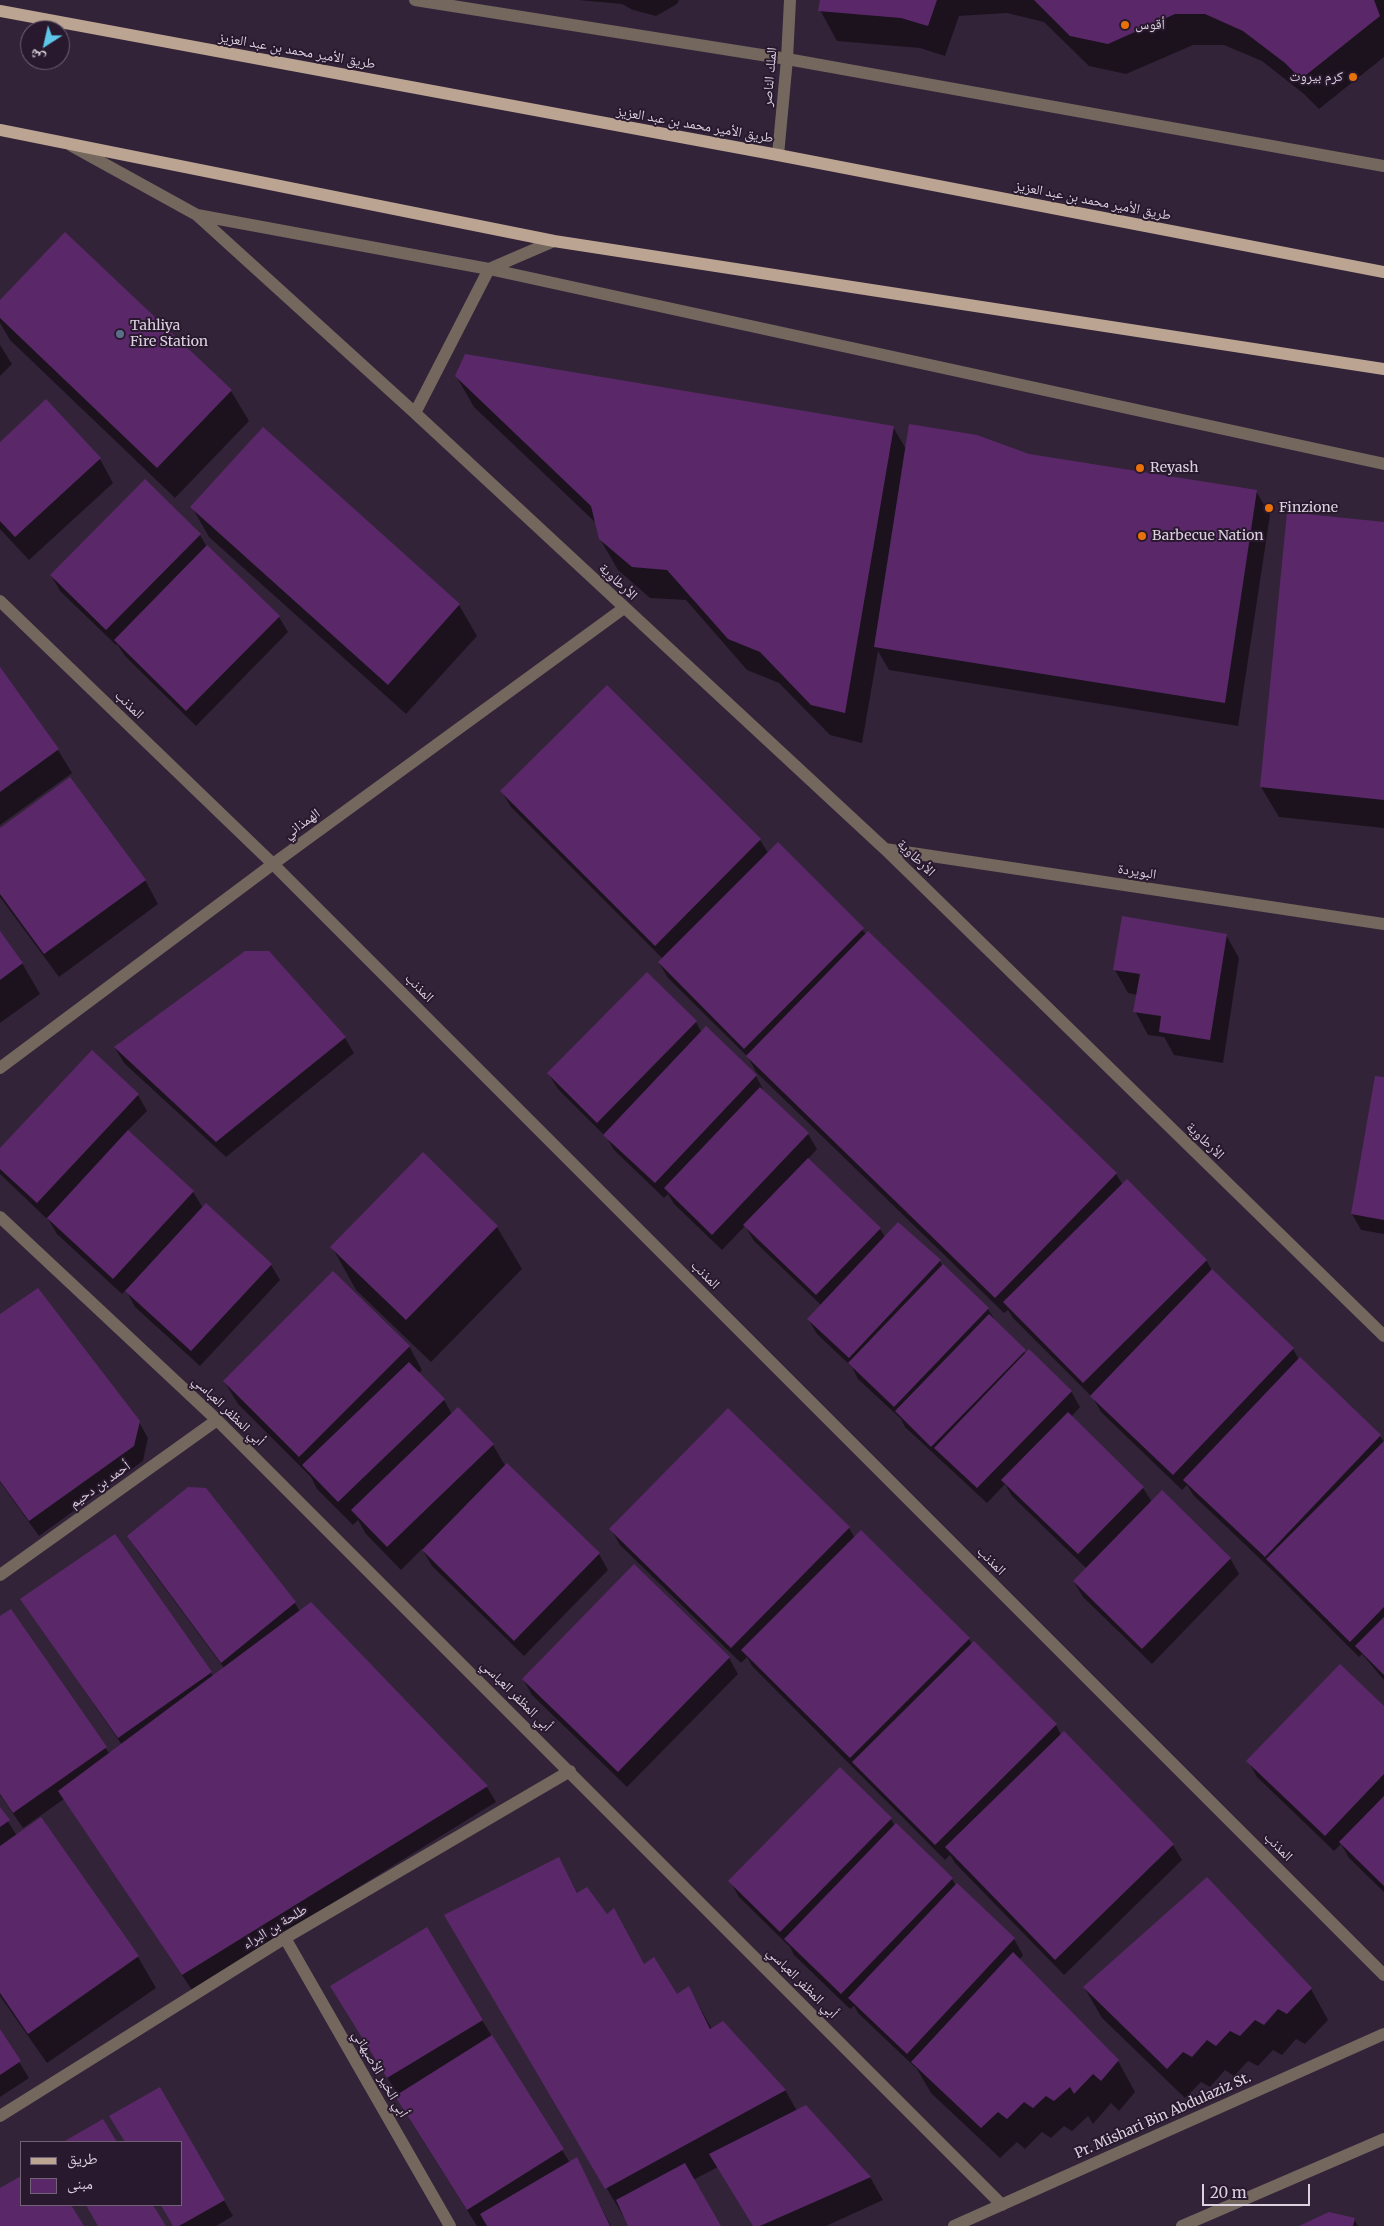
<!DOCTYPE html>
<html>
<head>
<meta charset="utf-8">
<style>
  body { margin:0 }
  #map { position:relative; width:1384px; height:2226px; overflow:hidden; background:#332339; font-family:Merriweather,"Noto Naskh Arabic",serif }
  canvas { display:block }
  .legend { position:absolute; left:20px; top:2141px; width:162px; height:65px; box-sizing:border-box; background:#29192e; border:1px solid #716375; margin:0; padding:6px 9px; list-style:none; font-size:15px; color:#dcd1df }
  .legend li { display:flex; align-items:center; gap:10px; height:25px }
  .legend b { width:25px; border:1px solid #716375 }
  .north { position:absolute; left:20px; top:20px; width:50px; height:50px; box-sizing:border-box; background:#29192e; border:1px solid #716375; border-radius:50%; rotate:215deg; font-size:14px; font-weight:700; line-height:20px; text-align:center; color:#dcd1df }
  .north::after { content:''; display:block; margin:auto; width:18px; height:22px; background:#5cc7e8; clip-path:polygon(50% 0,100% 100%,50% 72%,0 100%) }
  .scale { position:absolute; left:1202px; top:2184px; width:108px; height:22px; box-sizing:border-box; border:2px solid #dcd1df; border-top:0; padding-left:6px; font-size:15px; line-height:18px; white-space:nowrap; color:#dcd1df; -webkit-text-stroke:4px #29192e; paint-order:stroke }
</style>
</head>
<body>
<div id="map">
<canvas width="1384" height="2226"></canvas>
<ul class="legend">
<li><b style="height:6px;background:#bca492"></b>طريق</li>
<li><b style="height:14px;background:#5a2869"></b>مبنى</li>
</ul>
<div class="north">ش</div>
<div class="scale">20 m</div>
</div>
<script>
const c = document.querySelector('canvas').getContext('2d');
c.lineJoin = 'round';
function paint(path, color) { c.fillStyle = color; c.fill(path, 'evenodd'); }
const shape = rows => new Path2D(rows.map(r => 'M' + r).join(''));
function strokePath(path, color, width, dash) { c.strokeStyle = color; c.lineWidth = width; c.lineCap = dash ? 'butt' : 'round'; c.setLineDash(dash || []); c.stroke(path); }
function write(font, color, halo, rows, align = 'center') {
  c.font = font + ' Merriweather,"Noto Naskh Arabic",serif'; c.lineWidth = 4; c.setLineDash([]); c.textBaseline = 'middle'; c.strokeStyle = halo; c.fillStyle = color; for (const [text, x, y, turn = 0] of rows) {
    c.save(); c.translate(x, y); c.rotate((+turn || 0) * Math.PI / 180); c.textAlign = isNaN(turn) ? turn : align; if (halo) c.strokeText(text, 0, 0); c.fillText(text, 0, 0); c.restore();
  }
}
paint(shape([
  [578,0,679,0,677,4,656,16,633,10,622,4],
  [821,0,1384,0,1384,57,1319,109,1304,94,1262,61,1224,45,1193,45,1126,74,1089,66,1044,22,1007,13,959,16,945,56,920,48,837,41,820,10],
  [0,302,231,391,249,421,175,498,10,340,0,323],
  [0,345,12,364,0,376],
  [456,376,893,427,906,449,1029,455,1256,491,1270,515,1238,726,889,670,878,651,862,743,830,735,779,683,747,670,686,600,650,598,618,570,600,539,596,523,474,407],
  [263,428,459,605,477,636,406,714,209,537,192,507],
  [0,444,100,459,113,483,29,560,0,529],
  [145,480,200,535,207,547,279,617,288,632,196,726,125,656,117,644,116,645,60,591,51,575],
  [1384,523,1384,828,1279,817,1261,787],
  [0,669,58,750,72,773,0,825],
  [607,687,760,840,768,853,778,844,866,934,1116,1174,1123,1185,1206,1260,1213,1272,1293,1349,1299,1360,1380,1436,1384,1442,1384,1680,1362,1654,1359,1657,1275,1573,1194,1496,1187,1485,1182,1490,1101,1412,1093,1398,1013,1318,1008,1310,1004,1313,756,1072,748,1057,668,978,659,963,663,959,511,807,502,792],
  [0,830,145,880,158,904,59,977,0,897],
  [0,933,22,963,40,994,0,1023],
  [1226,935,1239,958,1223,1063,1174,1055,1164,1037,1148,1035,1135,1011,1138,995,1128,993,1115,970],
  [269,952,345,1038,354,1053,226,1157,124,1063,115,1048],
  [647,974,696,1022,702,1033,706,1028,756,1076,765,1093,808,1134,817,1149,808,1159,880,1229,885,1237,940,1261,943,1267,988,1309,996,1322,1026,1354,1071,1391,1080,1407,1071,1417,1143,1488,1152,1502,1230,1558,1239,1574,1152,1664,1083,1597,1074,1582,1087,1569,1012,1496,1005,1484,987,1503,905,1427,901,1419,858,1379,852,1367,817,1334,808,1319,821,1305,754,1241,745,1226,722,1250,674,1204,668,1194,664,1198,614,1150,607,1138,558,1089,548,1073],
  [1384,1079,1384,1234,1361,1230,1352,1214],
  [138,1095,147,1111,127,1131,193,1192,203,1208,271,1265,280,1280,200,1366,135,1307,126,1290,122,1294,57,1234,47,1217,46,1218,0,1174,0,1150],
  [497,1227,522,1269,431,1362,356,1290,332,1247],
  [0,1316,139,1422,148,1438,143,1461,39,1536,0,1482],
  [409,1346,422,1370,419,1373,444,1400,452,1414,493,1445,506,1467,507,1465,599,1554,608,1570,524,1656,432,1566,422,1549,401,1570,366,1534,358,1520,353,1525,317,1489,311,1477,238,1404,224,1381],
  [849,1528,855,1538,969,1639,972,1645,1056,1725,1061,1735,1173,1845,1182,1860,1064,1975,955,1863,950,1855,945,1860,752,1666,747,1657,741,1663,620,1545,611,1529],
  [129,1536,295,1603,300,1612,311,1603,487,1787,496,1802,192,1990,64,1799,23,1828,0,1795,0,1618,110,1754,122,1745,22,1600,211,1672,213,1677,224,1668,138,1552],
  [634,1566,729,1658,738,1674,627,1787,532,1695,523,1679],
  [1384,1708,1384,1892,1349,1858,1341,1844,1334,1851,1257,1777,1248,1761],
  [0,1809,17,1836,41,1819,138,1957,156,1988,47,2063,0,1996],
  [891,1819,895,1826,896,1825,952,1879,956,1886,1014,1939,1023,1955,1019,1960,1118,2061,1135,2092,1119,2111,1111,2103,1093,2124,1088,2116,1072,2131,1064,2126,1051,2138,1042,2132,1025,2149,1017,2142,1000,2158,931,2093,917,2069,859,2014,854,2006,850,2009,794,1955,790,1947,739,1897,730,1881],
  [559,1858,578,1894,606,1915,614,1910,644,1965,677,1996,689,1988,712,2029,785,2090,797,2111,870,2177,883,2200,826,2226,754,2226,718,2167,693,2180,719,2226,629,2226,445,1915],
  [426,1929,570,2163,576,2159,611,2226,477,2226,410,2120,398,2095,345,2009],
  [1084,1987,1311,1989,1328,2020,1305,2044,1296,2039,1282,2055,1273,2050,1258,2066,1248,2061,1234,2076,1225,2070,1210,2087,1201,2082,1185,2098,1102,2018],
  [0,2031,29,2078,0,2097],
  [159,2089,233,2216,216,2226,175,2226,162,2205,181,2205,181,2142,126,2142,111,2116],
  [21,2177,21,2205,70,2205,82,2226,0,2226,0,2190],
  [87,2205,152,2205,164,2226,100,2226],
  [1354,2219,1358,2226,1302,2226]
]), '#0007');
paint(shape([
  [820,0,937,0,928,26,901,18,818,11],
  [1034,0,1374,0,1380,16,1301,79,1285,63,1243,31,1205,14,1175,14,1108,44,1070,36],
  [65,232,232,390,157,468,0,318,0,300],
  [465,354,894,426,845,713,811,705,760,652,728,639,667,570,632,567,599,539,591,506,455,376],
  [46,399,101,458,15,537,0,521,0,442],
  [909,424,977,435,1029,454,1257,490,1225,703,874,647],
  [263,427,460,604,388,685,190,507],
  [145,479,201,534,106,630,50,575],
  [1287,512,1384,522,1384,800,1260,787],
  [207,545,280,616,186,711,114,640],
  [0,667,59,749,0,792],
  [607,685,761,839,655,946,500,791],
  [70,777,146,880,44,954,0,894,0,828],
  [778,842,864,928,744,1049,658,962],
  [1122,916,1227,934,1210,1040,1159,1032,1161,1016,1133,1012,1140,974,1113,970],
  [0,931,23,963,0,980],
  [868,931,1117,1173,995,1298,746,1056],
  [245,951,269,951,346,1037,216,1142,114,1047],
  [647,972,697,1021,597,1123,547,1073],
  [706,1026,757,1075,655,1183,603,1135],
  [92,1050,139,1094,37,1203,0,1169,0,1148],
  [1375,1076,1384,1077,1384,1220,1351,1214],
  [760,1087,809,1133,712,1235,664,1188],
  [128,1130,194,1191,113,1279,47,1218],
  [423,1152,498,1226,406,1320,330,1247],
  [808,1158,881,1228,816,1295,743,1225],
  [1127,1179,1207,1260,1083,1383,1003,1302],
  [206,1203,272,1264,191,1351,125,1291],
  [898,1222,941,1260,849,1358,807,1319],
  [943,1264,989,1308,894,1407,848,1363],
  [1212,1269,1294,1348,1173,1475,1090,1396],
  [333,1271,410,1346,299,1457,223,1381],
  [38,1288,140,1421,134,1446,29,1521,0,1481,0,1314],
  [989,1314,1026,1350,931,1447,895,1411],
  [1029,1349,1072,1391,977,1488,934,1448],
  [1300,1357,1381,1435,1265,1557,1183,1480],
  [409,1362,445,1399,338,1502,302,1465],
  [458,1407,494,1444,387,1547,351,1510],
  [728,1408,850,1527,731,1648,609,1529],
  [1068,1412,1144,1487,1078,1554,1001,1480],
  [1384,1441,1384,1607,1350,1642,1266,1559],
  [507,1463,600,1553,514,1641,422,1550],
  [188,1487,206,1488,296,1602,221,1663,127,1536],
  [1162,1490,1231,1558,1142,1649,1073,1581],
  [861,1530,970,1638,850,1758,741,1650],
  [115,1534,212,1672,118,1738,20,1599],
  [634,1564,730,1657,618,1772,522,1679],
  [311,1602,488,1786,182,1975,58,1791],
  [11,1609,107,1747,13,1813,0,1794,0,1616],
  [1384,1617,1384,1675,1355,1646],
  [974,1641,1057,1724,935,1845,852,1762],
  [1340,1664,1384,1706,1384,1774,1325,1836,1246,1761],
  [1064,1731,1174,1844,1055,1960,945,1847],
  [840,1767,892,1818,780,1932,728,1881],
  [1384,1796,1384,1886,1339,1842],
  [0,1807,10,1820,0,1827],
  [41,1817,139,1956,28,2034,0,1993,0,1846],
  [896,1823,953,1878,841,1994,784,1939],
  [559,1857,577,1893,587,1887,607,1914,614,1908,644,1964,654,1957,677,1994,689,1986,710,2029,723,2021,786,2090,605,2189,444,1915],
  [1207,1877,1312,1988,1287,2014,1278,2009,1264,2025,1255,2020,1240,2036,1230,2031,1216,2046,1207,2040,1192,2057,1183,2052,1167,2069,1083,1987],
  [957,1883,1015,1938,907,2054,848,1998],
  [427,1927,483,2020,387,2078,330,1986],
  [1013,1952,1119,2060,1101,2081,1093,2074,1074,2094,1070,2087,1054,2101,1046,2096,1033,2108,1024,2102,1007,2119,998,2112,981,2128,911,2062],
  [0,2029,21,2061,0,2075],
  [492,2035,564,2149,467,2210,395,2096],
  [160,2087,225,2200,179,2226,173,2226,161,2205,181,2205,181,2142,125,2142,109,2116],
  [806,2105,871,2177,760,2226,753,2226,709,2154],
  [103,2119,117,2142,63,2142],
  [577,2157,610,2226,487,2226,480,2214],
  [685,2163,721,2226,628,2226,616,2200],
  [21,2176,21,2205,71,2205,84,2226,0,2226,0,2188],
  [86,2205,153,2205,166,2226,98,2226],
  [1329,2212,1355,2218,1353,2226,1299,2226]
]), '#5a2869');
strokePath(shape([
  [415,0,787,59,1384,166],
  [72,146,197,215,415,413,489,269,554,241],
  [778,155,787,59,790,0],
  [197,215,489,269,1384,464],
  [415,413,885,849,1384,1336],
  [0,601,273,864,1384,1975],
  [885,849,1384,924],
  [0,1068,273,864,624,608],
  [0,1217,217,1420,1002,2205],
  [0,1575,217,1420],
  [285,1938,450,2226],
  [0,2116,285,1938,570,1771],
  [954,2226,1384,2034],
  [1182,2226,1384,2139]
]), '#73675e', 12);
strokePath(shape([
  [0,11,778,155,1384,272],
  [0,130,554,241,1384,369]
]), '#bca492', 12);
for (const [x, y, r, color] of [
  [1125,25,5,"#e8710a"],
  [1353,77,5,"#e8710a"],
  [120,334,5,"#5c6f8a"],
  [1140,468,5,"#e8710a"],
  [1269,508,5,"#e8710a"],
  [1142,536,5,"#e8710a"]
]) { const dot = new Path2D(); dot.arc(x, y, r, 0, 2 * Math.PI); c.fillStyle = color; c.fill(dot); strokePath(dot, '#29192e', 2); }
write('14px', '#dcd1df', '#29192e', [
  ["أقوس",1135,25],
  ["كرم بيروت",1343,77,"right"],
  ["Tahliya",130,326],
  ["Fire Station",130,342],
  ["Reyash",1150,468],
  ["Finzione",1279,508],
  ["Barbecue Nation",1152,536]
], 'left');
write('14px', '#dcd1df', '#29192e', [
  ["طريق الأمير محمد بن عبد العزيز",297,51,10],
  ["الملك الناصر",770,77,-85],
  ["طريق الأمير محمد بن عبد العزيز",695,125,10],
  ["طريق الأمير محمد بن عبد العزيز",1093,201,11],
  ["الأرطاوية",618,582,43],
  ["المذنب",129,705,44],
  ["الهمذاني",302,824,-36],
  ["الأرطاوية",916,858,44],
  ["البويردة",1137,872,9],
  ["المذنب",419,988,45],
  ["الأرطاوية",1205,1141,44],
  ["المذنب",705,1275,45],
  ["أبي المظفر العباسي",228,1411,44],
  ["أحمد بن دحيم",100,1485,-35],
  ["المذنب",991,1561,45],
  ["أبي المظفر العباسي",516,1696,45],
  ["المذنب",1278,1847,45],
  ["طلحة بن البراء",275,1927,-31],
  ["أبي المظفر العباسي",802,1983,45],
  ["أبي الخير الأصبهاني",380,2074,60],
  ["Pr. Mishari Bin Abdulaziz St.",1163,2116,-24]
]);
</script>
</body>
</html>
